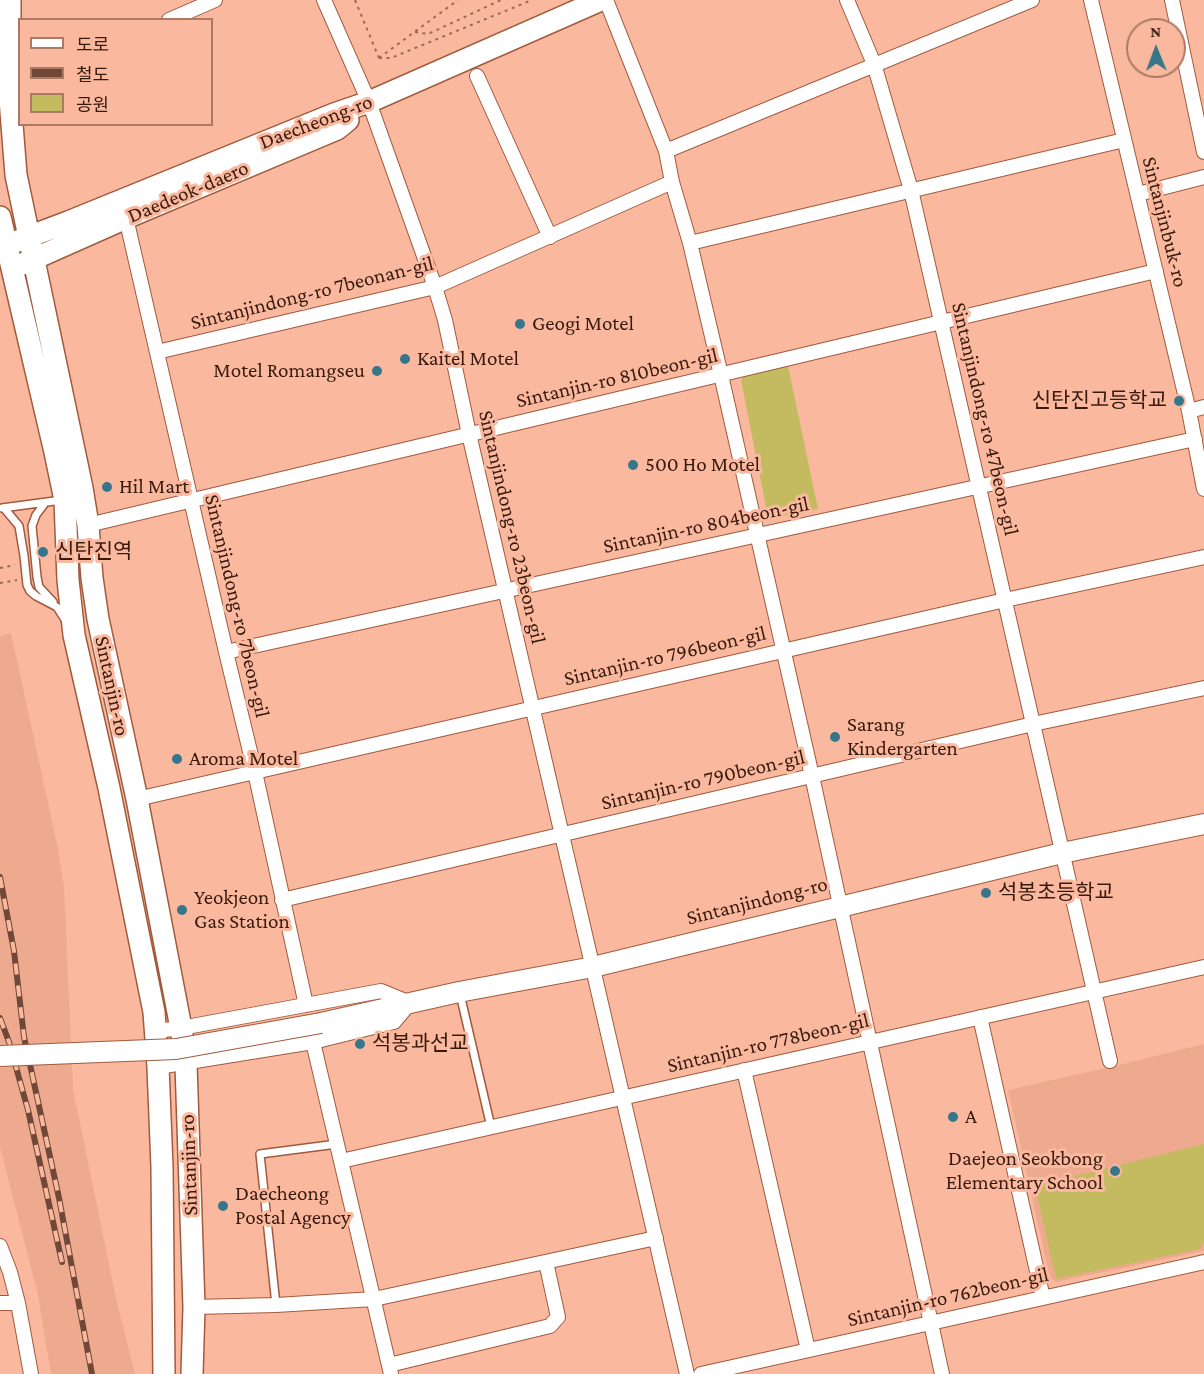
<!DOCTYPE html>
<html>
<head>
<meta charset="utf-8">
<style>
  body { margin:0 }
  #map { position:relative; width:1204px; height:1374px; overflow:hidden; background:#fab99f; font-family:"Crimson Pro","Noto Sans KR",serif }
  canvas { display:block }
  .legend { position:absolute; left:18px; top:18px; width:195px; height:108px; box-sizing:border-box; background:#fab99f; border:2px solid #ac7965; margin:0; padding:8px 10px; list-style:none; font-size:18px; color:#381a0e }
  .legend li { display:flex; align-items:center; gap:12px; height:30px }
  .legend b { width:30px; border:2px solid #ac7965 }
  .north { position:absolute; left:1126px; top:18px; width:60px; height:60px; box-sizing:border-box; background:#fab99f; border:2px solid #ac7965; border-radius:50%; rotate:359deg; font-size:16px; font-weight:700; line-height:24px; text-align:center; color:#381a0e }
  .north::after { content:''; display:block; margin:auto; width:21px; height:27px; background:#36758a; clip-path:polygon(50% 0,100% 100%,50% 72%,0 100%) }
</style>
</head>
<body>
<div id="map">
<canvas width="1204" height="1374"></canvas>
<ul class="legend">
<li><b style="height:8px;background:#fff"></b>도로</li>
<li><b style="height:8px;background:#704838"></b>철도</li>
<li><b style="height:16px;background:#c4ba60"></b>공원</li>
</ul>
<div class="north">N</div>
</div>
<script>
const c = document.querySelector('canvas').getContext('2d');
c.lineJoin = 'round';
function paint(path, color) { c.fillStyle = color; c.fill(path, 'evenodd'); }
const shape = rows => new Path2D(rows.map(r => 'M' + r).join(''));
function strokePath(path, color, width, dash) { c.strokeStyle = color; c.lineWidth = width; c.lineCap = dash ? 'butt' : 'round'; c.setLineDash(dash || []); c.stroke(path); }
function write(font, color, halo, rows, align = 'center') {
  c.font = font + ' "Crimson Pro","Noto Sans KR",serif'; c.lineWidth = 6; c.setLineDash([]); c.textBaseline = 'middle'; c.strokeStyle = halo; c.fillStyle = color; for (const [text, x, y, turn = 0] of rows) {
    c.save(); c.translate(x, y); c.rotate((+turn || 0) * Math.PI / 180); c.textAlign = isNaN(turn) ? turn : align; if (halo) c.strokeText(text, 0, 0); c.fillText(text, 0, 0); c.restore();
  }
}
paint(shape([
  [11,633,57,844,64,887,73,1089,117,1303,135,1374,51,1374,38,1295,0,1147,0,636],
  [1204,1044,1204,1251,1056,1282,1050,1278,1008,1090,1119,1065]
]), '#eeaa8e');
paint(shape([
  [787,361,818,509,775,517,767,512,741,380,747,371],
  [1204,1144,1204,1242,1200,1249,1056,1279,1035,1186]
]), '#c4ba60');
const lane = shape([
  [45,503,36,515,32,526,37,577,39,587,53,602],
  [2,508,62,500],
  [4,508,19,526,24,556,27,585,30,591,36,596,57,607,66,621],
  [460,994,491,1127],
  [276,1305,260,1154,337,1144]
]);
const street = shape([
  [324,0,369,102,435,287,445,320,469,434,687,1374],
  [606,0,666,151,672,182,690,243,721,375,812,776,942,1374],
  [847,0,874,64,911,190,1110,1061],
  [1091,0,1189,411,1204,489],
  [1172,0,1204,152],
  [169,20,215,0],
  [477,76,550,237],
  [666,151,1032,0],
  [1138,194,1204,177],
  [126,218,226,652,255,772,306,1005],
  [690,243,1124,140],
  [157,352,435,287,672,182],
  [1189,411,1204,407],
  [88,525,1156,271],
  [226,652,1195,439],
  [137,799,1005,600,1204,557],
  [282,900,1033,724,1204,688],
  [980,1017,1043,1298],
  [155,1031,181,1028,381,991,410,1003,394,1022,313,1042,158,1067],
  [313,1042,391,1374],
  [744,1070,808,1350],
  [341,1161,1204,967],
  [0,1246,10,1272,18,1303,31,1374],
  [0,1303,18,1303],
  [194,1307,276,1305,374,1299,656,1238],
  [389,1365,550,1326,558,1317,546,1262],
  [701,1374,1204,1262]
]);
const secondary = shape([
  [321,1023,459,992,593,967,1062,853,1204,824]
]);
const primary = shape([
  [10,0,10,99,16,175,82,488,88,525,92,578,98,619,137,799,181,1028,186,1064,194,1307,192,1374],
  [0,217,55,452,65,500,68,580,74,635,109,788,154,1012,158,1067,162,1167,164,1374],
  [15,242,68,222,334,114,369,102,601,0],
  [20,265,126,218,337,129,348,120]
]);
strokePath(lane, '#a25a3c', 10);
strokePath(street, '#a25a3c', 16);
strokePath(secondary, '#a25a3c', 22);
strokePath(primary, '#a25a3c', 24);
strokePath(shape([
  [355,0,379,58],
  [415,32,428,34,501,0],
  [379,58,391,58,532,0],
  [379,58,458,0],
  [0,568,15,565],
  [0,583,17,580]
]), '#996a57', 2, [3, 4.5]);
strokePath(lane, '#fff', 7);
strokePath(street, '#fff', 14);
strokePath(secondary, '#fff', 20);
strokePath(primary, '#fff', 21);
const rail = shape([
  [0,877,14,951,24,1037,59,1198,92,1374],
  [0,1018,9,1042,28,1110,62,1262]
]);
strokePath(rail, '#704838', 6);
strokePath(rail, '#fab99f', 4, [11]);
const secondaryBridge = shape([
  [0,1056,176,1049,321,1023]
]);
strokePath(secondaryBridge, '#a25a3c', 22, []);
strokePath(secondaryBridge, '#fff', 20);
for (const [x, y, r, color] of [
  [520,324,6,"#36758a"],
  [405,359,6,"#36758a"],
  [377,371,6,"#36758a"],
  [1179,401,6,"#36758a"],
  [633,465,6,"#36758a"],
  [107,487,6,"#36758a"],
  [43,552,6,"#36758a"],
  [835,737,6,"#36758a"],
  [177,759,6,"#36758a"],
  [986,893,6,"#36758a"],
  [182,910,6,"#36758a"],
  [360,1044,6,"#36758a"],
  [953,1117,6,"#36758a"],
  [1115,1171,6,"#36758a"],
  [223,1206,6,"#36758a"]
]) { const dot = new Path2D(); dot.arc(x, y, r, 0, 2 * Math.PI); c.fillStyle = color; c.fill(dot); strokePath(dot, '#fab99f', 2); }
write('21px', '#381a0e', '#fab99f', [
  ["Daecheong-ro",316,122,-21],
  ["Daedeok-daero",188,192,-23],
  ["Sintanjinbuk-ro",1165,222,76],
  ["Sintanjindong-ro 7beonan-gil",312,293,-14],
  ["Sintanjin-ro 810beon-gil",617,378,-13],
  ["Sintanjindong-ro 47beon-gil",985,419,77],
  ["Sintanjin-ro 804beon-gil",706,525,-12],
  ["Sintanjindong-ro 23beon-gil",512,527,77],
  ["Sintanjindong-ro 7beon-gil",237,606,77],
  ["Sintanjin-ro 796beon-gil",665,656,-13],
  ["Sintanjin-ro",112,686,78],
  ["Sintanjin-ro 790beon-gil",703,780,-13],
  ["Sintanjindong-ro",757,901,-14],
  ["Sintanjin-ro 778beon-gil",768,1043,-13],
  ["Sintanjin-ro",189,1165,-92],
  ["Sintanjin-ro 762beon-gil",948,1297,-13]
]);
write('21px', '#381a0e', '#fab99f', [
  ["Geogi Motel",532,324],
  ["Kaitel Motel",417,359],
  ["Motel Romangseu",365,371,"right"],
  ["신탄진고등학교",1167,401,"right"],
  ["500 Ho Motel",645,465],
  ["Hil Mart",119,487],
  ["신탄진역",55,552],
  ["Sarang",847,725],
  ["Kindergarten",847,749],
  ["Aroma Motel",189,759],
  ["석봉초등학교",998,893],
  ["Yeokjeon",194,898],
  ["Gas Station",194,922],
  ["석봉과선교",372,1044],
  ["A",965,1117],
  ["Daejeon Seokbong",1103,1159,"right"],
  ["Elementary School",1103,1183,"right"],
  ["Daecheong",235,1194],
  ["Postal Agency",235,1218]
], 'left');
</script>
</body>
</html>
